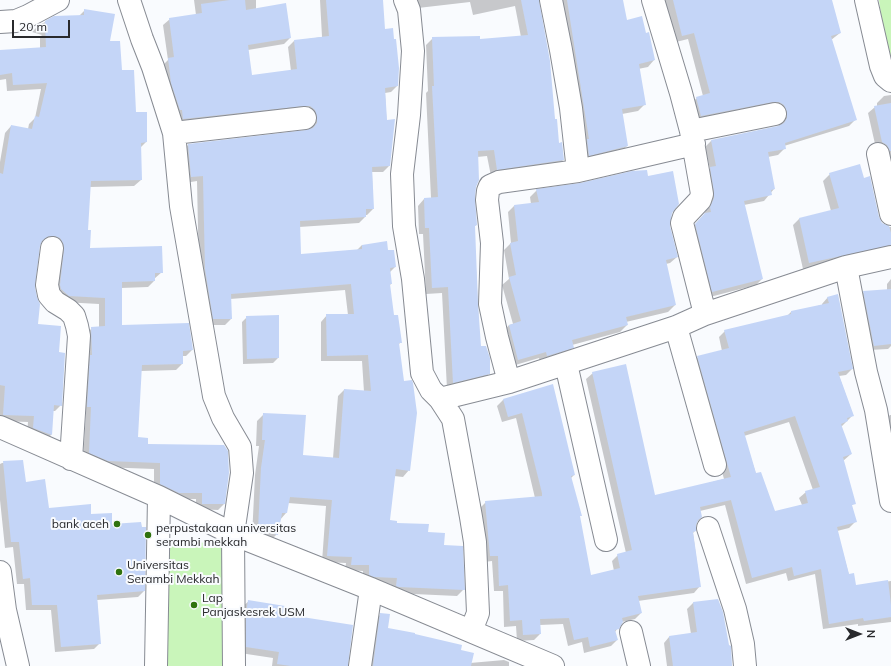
<!DOCTYPE html>
<html>
<head>
<meta charset="utf-8">
<style>
  body { margin:0 }
  #map { position:relative; width:891px; height:666px; overflow:hidden; background:#f9fbfe; font-family:Mulish,sans-serif }
  canvas { display:block }
  .north { position:absolute; left:839px; top:614px; width:40px; height:40px; -webkit-text-stroke:3px #f9fbfe; paint-order:stroke; rotate:90deg; font-size:11px; font-weight:700; line-height:16px; text-align:center; color:#28292c }
  .north::after { content:''; display:block; margin:auto; width:14px; height:18px; background:#28292c; clip-path:polygon(50% 0,100% 100%,50% 72%,0 100%) }
  .scale { position:absolute; left:12px; top:20px; width:58px; height:18px; box-sizing:border-box; border:2px solid #28292c; border-top:0; padding-left:5px; font-size:12px; line-height:14px; white-space:nowrap; color:#28292c; -webkit-text-stroke:3px #f9fbfe; paint-order:stroke }
</style>
</head>
<body>
<div id="map">
<canvas width="891" height="666"></canvas>
<div class="north">N</div>
<div class="scale">20 m</div>
</div>
<script>
const c = document.querySelector('canvas').getContext('2d');
c.lineJoin = 'round';
function paint(path, color) { c.fillStyle = color; c.fill(path, 'evenodd'); }
const shape = rows => new Path2D(rows.map(r => 'M' + r).join(''));
function strokePath(path, color, width, dash) { c.strokeStyle = color; c.lineWidth = width; c.lineCap = dash ? 'butt' : 'round'; c.setLineDash(dash || []); c.stroke(path); }
function write(font, color, halo, rows, align = 'center') {
  c.font = font + ' Mulish,sans-serif'; c.lineWidth = 4; c.setLineDash([]); c.textBaseline = 'middle'; c.strokeStyle = halo; c.fillStyle = color; for (const [text, x, y, turn = 0] of rows) {
    c.save(); c.translate(x, y); c.rotate((+turn || 0) * Math.PI / 180); c.textAlign = isNaN(turn) ? turn : align; if (halo) c.strokeText(text, 0, 0); c.fillText(text, 0, 0); c.restore();
  }
}
paint(shape([
  [879,0,891,0,891,69,888,69],
  [166,540,223,544,224,666,163,666]
]), '#c9f5ba');
paint(shape([
  [194,0,256,0,256,9,290,38,284,44,248,50,251,76,291,71,288,47,294,41,322,37,320,0,382,0,384,30,397,86,391,92,385,93,389,166,383,172,372,172,373,209,367,215,365,215,365,217,359,223,299,227,300,255,357,250,362,245,387,251,395,267,389,273,391,284,389,286,393,316,401,342,398,345,409,470,403,477,394,476,389,521,427,533,443,546,463,590,457,596,392,593,390,592,391,584,368,583,363,581,363,571,345,570,346,563,322,562,326,506,288,503,286,513,280,520,277,534,271,540,252,537,255,475,259,446,256,446,257,421,264,414,302,456,333,458,338,396,344,390,364,392,362,361,321,361,321,322,327,315,348,315,345,290,230,299,231,319,225,325,207,325,199,276,197,181,185,183,182,151,188,145,307,131,310,130,311,123,177,125,162,66,168,60,163,25,170,19,196,15],
  [417,0,538,0,558,144,563,160,557,166,491,176,487,156,477,157,474,199,476,225,474,227,480,347,489,373,483,380,447,389,442,293,426,294,423,234,419,234,418,206,424,199,431,198,426,93,428,91,426,45,433,38,479,40,521,37,515,6,473,15,470,2,418,8],
  [560,0,622,0,626,21,645,34,654,60,648,67,638,69,645,104,638,111,622,114,627,146,620,153,583,162],
  [660,0,831,0,840,33,831,40,856,119,849,126,784,146,785,148,778,155,768,157,774,189,764,201,744,205,762,279,756,285,706,298,689,231,704,215,708,205,704,175,710,169,705,147,711,141,778,127,781,125,781,119,695,122,690,104,697,98,703,96,688,39,676,42,669,15,664,16],
  [85,10,109,43,121,71,135,113,146,142,140,148,141,180,134,186,90,187,87,231,89,249,162,272,154,279,154,281,148,287,121,288,121,326,188,324,192,350,186,356,182,356,182,364,176,370,141,371,137,438,224,504,218,510,196,509,196,499,172,499,154,490,154,469,101,467,83,459,86,413,81,413,86,334,92,328,99,328,99,304,62,302,47,241,40,242,34,284,37,325,58,353,61,405,55,411,52,411,51,435,45,441,27,434,28,422,0,421,0,162,5,133,11,126,28,129,29,124,35,118,41,89,7,91,6,79,0,80,0,51,40,48,40,37,42,35,32,32,38,26,54,17,79,16],
  [891,95,891,191,883,143,875,144,868,113,875,107,877,106,877,103,884,96],
  [830,174,864,179,881,223,886,227,891,227,891,247,881,251,803,269,793,225,799,219,831,211,823,181],
  [647,177,671,213,669,226,677,257,670,263,666,264,675,305,668,312,626,322,627,325,620,332,572,345,573,347,566,354,540,362,539,358,512,366,503,332,509,325,513,324,502,285,509,279,504,250,511,243,508,212,514,206,531,204,530,197,537,190],
  [891,279,891,346,888,349,869,350,859,297,864,292,887,290,887,284],
  [828,297,852,369,846,375,839,376,853,415,841,427,851,454,843,461,855,503,851,506,855,522,849,528,837,531,849,575,855,586,891,581,891,622,858,626,858,624,823,629,815,574,788,581,786,573,746,584,725,505,700,511,701,517,697,522,695,531,693,533,700,586,694,593,638,601,641,613,635,619,622,622,615,632,617,640,611,646,584,653,582,642,568,646,563,624,540,625,540,634,534,640,517,641,516,626,504,627,503,591,494,591,492,561,484,562,480,508,486,502,535,498,516,418,502,422,497,406,503,400,552,386,574,475,571,478,580,516,579,517,590,577,614,571,612,561,618,555,626,553,586,379,593,373,654,497,724,479,692,363,698,357,722,351,719,337,725,331,787,316,791,312,822,305,822,304],
  [789,422,813,490,806,492,799,498,802,505,775,512,756,474,744,436],
  [247,317,278,358,273,363,243,364,242,322],
  [890,415,891,415,891,468,883,422],
  [22,461,25,483,48,509,90,515,112,525,144,591,138,597,97,600,100,643,94,649,55,652,51,610,26,610,24,584,17,584,13,547,5,548,0,500,0,464,2,463],
  [718,600,731,666,667,666,664,643,669,637,691,634,687,609,693,603],
  [249,601,282,615,347,666,272,666,273,658,240,653,242,607],
  [381,614,386,629,414,635,460,651,470,663,504,660,509,662,509,666,367,666,374,621]
]), '#0003');
paint(shape([
  [230,0,245,0,246,10,286,3,291,38,248,45,252,75,297,69,294,40,329,36,326,0,383,0,385,29,393,28,394,39,396,39,399,68,398,86,385,88,387,120,395,119,390,166,372,167,374,209,366,209,366,217,300,221,301,254,362,249,362,245,387,241,388,250,394,250,396,267,390,268,392,284,390,284,394,315,398,315,402,343,399,343,404,381,412,380,413,383,417,413,410,471,396,469,390,520,397,521,397,523,429,524,428,532,445,533,444,545,463,546,465,590,399,587,396,586,397,578,374,577,369,575,369,565,351,565,352,557,327,556,332,500,290,497,287,513,282,513,278,535,258,530,261,468,265,440,262,440,263,413,306,415,303,455,339,458,344,389,371,391,368,355,327,356,326,314,354,314,351,284,231,294,232,319,213,319,205,269,203,176,191,177,188,144,306,130,313,128,317,123,317,117,315,110,310,106,304,106,183,119,182,110,180,110,171,83,168,58,174,57,169,18,202,13,201,4],
  [521,0,539,0,550,61,555,119,557,119,559,143,562,142,564,160,497,170,494,150,478,151,479,180,476,187,475,199,477,225,475,226,478,304,481,346,486,346,490,358,490,374,453,383,448,287,432,288,429,228,425,228,424,198,438,197,432,86,434,86,432,37,480,36,480,39,528,35],
  [567,0,623,0,627,20,642,16,646,33,649,32,655,60,639,64,646,105,622,109,628,146,589,156,587,139,589,139],
  [673,0,832,0,841,33,831,36,857,120,785,143,786,149,768,152,775,189,771,190,772,195,744,201,763,279,712,292,695,224,705,213,711,212,710,207,714,198,714,192,710,167,716,166,711,140,778,126,784,123,787,118,787,112,784,105,779,102,773,102,701,116,696,97,710,93,694,33,682,36],
  [84,9,115,14,110,41,120,41,122,70,134,70,136,112,147,112,147,142,141,143,142,180,91,181,88,230,91,230,90,248,162,246,163,273,155,273,155,281,122,282,122,325,189,323,193,350,183,351,183,364,142,365,138,437,148,438,148,444,224,445,228,451,229,473,225,504,202,504,202,493,179,493,160,484,160,463,108,461,89,453,91,407,87,407,90,355,92,355,91,327,105,326,105,298,69,296,61,289,60,285,64,249,63,243,60,238,54,236,47,237,42,241,40,246,35,287,37,297,40,304,38,324,61,326,59,352,65,353,62,406,54,405,52,435,33,428,34,416,3,415,5,386,0,385,0,173,3,174,11,125,32,129,35,116,39,117,47,83,13,85,12,73,0,75,0,50,46,47,45,21,54,16,84,15],
  [891,103,891,151,890,151,887,145,882,142,874,106],
  [860,164,864,178,870,176,879,217,882,223,889,226,891,233,891,245,809,263,799,218,839,208,829,173],
  [647,170,648,176,673,171,679,204,672,213,670,226,678,257,666,260,676,305,626,317,628,325,572,340,574,348,547,356,546,352,518,360,509,325,521,321,509,277,516,275,510,243,518,241,514,205,539,202,536,189,580,183,632,171],
  [891,289,891,344,874,346,863,291],
  [838,294,853,369,838,372,854,416,847,418,848,421,841,424,852,454,843,457,856,504,852,505,857,522,837,527,849,574,854,573,856,585,888,580,891,605,891,617,864,621,863,618,829,624,821,569,794,576,792,567,752,578,731,500,700,507,702,517,698,520,696,525,696,531,693,532,701,587,638,596,642,613,622,618,623,622,619,629,615,630,618,640,590,647,588,637,574,640,569,618,540,619,541,634,523,635,522,620,510,621,508,585,499,586,498,556,490,556,485,501,542,496,542,493,522,413,508,417,503,399,553,384,575,475,571,476,582,516,580,516,591,575,620,568,617,554,632,550,592,372,626,364,655,495,731,477,697,356,729,348,724,330,791,314,791,311,829,303,827,297],
  [795,416,820,487,805,491,808,503,775,511,761,472,756,473,744,432],
  [279,315,279,358,247,359,246,316],
  [23,460,26,482,45,479,49,508,91,504,91,514,112,513,112,524,141,522,142,527,146,527,145,591,97,595,101,644,61,647,57,605,32,605,30,578,23,579,19,542,11,542,3,461],
  [718,599,723,612,729,645,731,646,732,666,673,666,669,636,697,632,693,602],
  [248,600,285,606,283,614,353,625,348,666,291,666,277,664,279,652,246,647,246,614],
  [380,613,390,614,388,628,415,633,415,634,462,645,461,650,474,653,471,666,373,666]
]), '#c4d5f7');
const minor = shape([
  [129,0,142,39,153,67,174,133,181,206,214,396,223,418,240,447,242,473,233,534,234,666],
  [405,0,409,10,413,51,409,115,402,174,404,226,413,279,422,373,431,390,440,399,453,419,471,517,475,542,478,613,471,631],
  [551,0,561,50,571,108,578,171],
  [653,0,681,93,691,131,701,188,702,194,700,200,684,217,682,223,705,314],
  [866,0,881,66,885,76,891,81],
  [0,22,16,21,28,16,58,0],
  [691,131,775,114],
  [174,133,305,118],
  [878,154,891,214],
  [52,248,47,285,49,295,55,302,68,310,74,316,77,326,79,336,71,459],
  [846,267,866,372,876,410,891,501],
  [676,327,715,465],
  [566,364,606,540],
  [509,382,497,337,490,304,492,243,487,200,488,191,490,186,499,182,578,171,694,144],
  [440,399,509,382,676,327,705,314,846,267,891,257],
  [0,427,159,497,233,534,371,589,553,666],
  [708,528,735,609,743,644,745,666],
  [0,572,5,610,18,666],
  [631,632,639,666],
  [156,666,159,497],
  [360,666,371,589]
]);
strokePath(minor, '#878b93', 24);
strokePath(minor, '#fff', 22);
for (const [x, y, r, color] of [
  [117,524,4,"#2f720d"],
  [148,535,4,"#2f720d"],
  [119,572,4,"#2f720d"],
  [194,605,4,"#2f720d"]
]) { const dot = new Path2D(); dot.arc(x, y, r, 0, 2 * Math.PI); c.fillStyle = color; c.fill(dot); strokePath(dot, '#f9fbfe', 1.5); }
write('12px', '#28292c', '#f9fbfe', [
  ["bank aceh",109,524,"right"],
  ["perpustakaan universitas",156,528],
  ["serambi mekkah",156,542],
  ["Universitas",127,565],
  ["Serambi Mekkah",127,579],
  ["Lap",202,598],
  ["Panjaskesrek USM",202,612]
], 'left');
</script>
</body>
</html>
